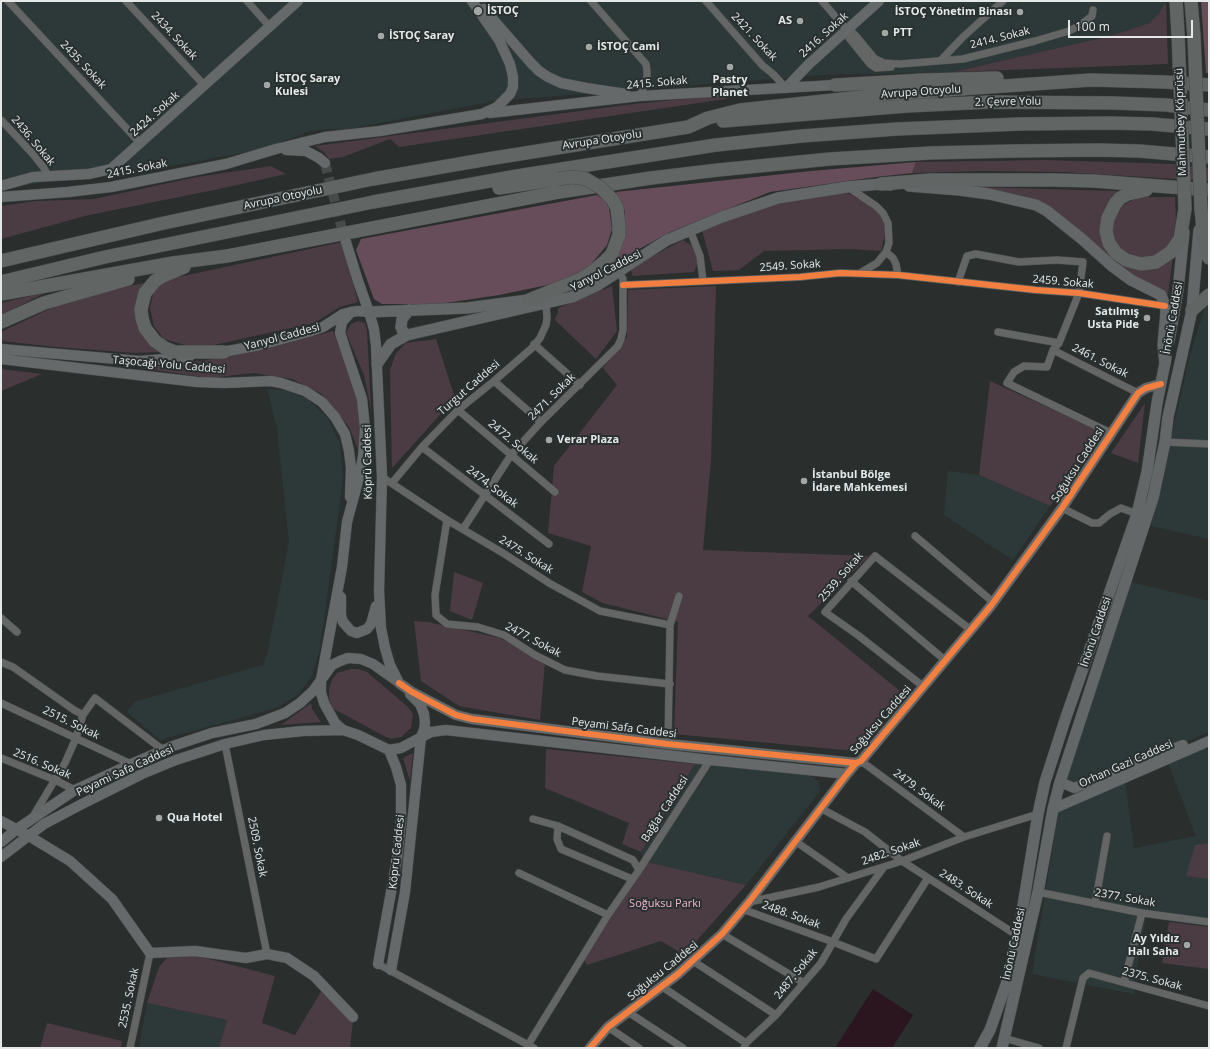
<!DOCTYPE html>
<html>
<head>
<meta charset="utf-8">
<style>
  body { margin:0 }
  #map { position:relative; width:1210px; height:1049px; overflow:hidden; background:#2a2f2e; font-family:"Open Sans",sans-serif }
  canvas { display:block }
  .frame { position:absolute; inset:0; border:2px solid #e4e9e8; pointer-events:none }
  .scale { position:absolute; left:1068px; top:20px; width:125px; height:18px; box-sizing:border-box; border:2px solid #e4e9e8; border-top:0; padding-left:5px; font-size:12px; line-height:14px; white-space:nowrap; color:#e4e9e8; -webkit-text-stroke:3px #29302f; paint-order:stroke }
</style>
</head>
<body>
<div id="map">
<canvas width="1210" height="1049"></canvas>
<div class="frame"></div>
<div class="scale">100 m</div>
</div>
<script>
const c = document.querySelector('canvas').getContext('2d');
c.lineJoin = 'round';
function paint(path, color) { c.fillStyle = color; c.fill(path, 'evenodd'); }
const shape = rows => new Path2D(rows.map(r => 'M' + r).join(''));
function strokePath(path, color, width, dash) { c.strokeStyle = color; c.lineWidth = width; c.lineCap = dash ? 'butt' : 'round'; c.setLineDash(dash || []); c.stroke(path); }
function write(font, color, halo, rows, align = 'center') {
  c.font = font + ' "Open Sans",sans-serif'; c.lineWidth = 4; c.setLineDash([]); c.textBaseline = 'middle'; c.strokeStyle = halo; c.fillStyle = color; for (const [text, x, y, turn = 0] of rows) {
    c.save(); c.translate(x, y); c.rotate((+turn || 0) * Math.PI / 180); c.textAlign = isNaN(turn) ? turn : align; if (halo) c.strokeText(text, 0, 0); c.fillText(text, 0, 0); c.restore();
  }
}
paint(shape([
  [1,1,1166,1,1166,2,1159,13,1149,23,1129,30,1106,37,953,72,821,75,494,101,349,129,325,129,310,131,263,149,171,166,1,188],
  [1206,305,1209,305,1209,539,1151,526,1190,355],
  [267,389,284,390,306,398,328,418,340,444,343,478,320,649,312,675,299,694,276,708,160,740,127,712,134,702,263,665,267,655,289,542,277,428],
  [948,471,979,475,1050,506,1013,560,944,515],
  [1131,582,1209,601,1209,732,1152,756,1077,783,1064,778],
  [1205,746,1209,751,1209,925,1146,917,1135,978,1134,994,1032,974,1059,809,1125,782,1134,848,1196,836,1168,763],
  [695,764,703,764,809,775,818,781,820,791,746,885,647,862,641,852],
  [147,1003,227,1020,219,1048,139,1048]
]), '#2c3938');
paint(shape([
  [1166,2,1168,64,953,72,1106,37,1129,30,1149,23,1159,13],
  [726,95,726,99,399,147,390,139,343,157,329,159,325,153,315,146,633,104],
  [1046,160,1172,164,1209,168,1209,181,1062,172,981,171,912,173,916,162],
  [271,166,286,174,219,189,89,215,1,239,1,206,36,201,94,199,197,177],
  [978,187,1116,191,1118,193,1106,210,1119,261,1173,255,1168,295,1160,289,1126,272,1038,202,1024,196],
  [828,193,846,193,868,199,882,214,886,230,881,251,850,249,764,251,739,270,713,271,702,230,750,210],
  [1139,197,1175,197,1176,220,1172,243,1155,257,1141,259,1123,253,1112,237,1114,216,1121,206],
  [683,240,694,247,699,260,694,272,633,276,630,268],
  [342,242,358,302,340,307,314,323,214,345,185,345,164,339,154,326,150,308,154,290,169,279],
  [144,283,139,292,136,302,136,318,143,334,158,352,135,353,56,347,1,341,1,332,60,304,108,290],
  [612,286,617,331,596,359,555,320,558,312,558,308],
  [716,286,711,460,703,550,869,556,808,616,900,691,854,751,674,734,678,622,603,603,582,592,591,546,548,533,554,466,617,385,603,368,627,337,628,290],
  [47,292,1,315,1,303],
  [358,321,365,323,367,331,371,408,364,375,346,333,351,324],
  [333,331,357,393,361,418,358,449,349,427,322,394,292,379,254,373,210,378,140,368,207,360,272,347],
  [436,339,455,398,392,468,390,370,396,353,406,343],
  [1,369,42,374,1,391],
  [990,381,1105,433,1050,506,979,475],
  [1145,403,1138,463,1111,453],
  [454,572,483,583,472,620,450,611],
  [414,621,428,622,500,638,545,662,540,720,459,706,421,681],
  [351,669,358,669,367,672,408,707,413,714,411,728,401,737,391,739,386,737,334,709,329,700,329,689,332,680,337,673],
  [311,703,312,709,321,722,281,725],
  [546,749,695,764,641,852,622,844,629,823,545,788],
  [413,753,410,781,403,758],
  [1209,843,1209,879,1186,876,1195,845],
  [647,862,746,885,684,955,661,941,587,965,584,960],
  [1169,922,1209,927,1209,969,1162,963],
  [186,953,275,976,262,1023,295,1035,325,985,353,1021,350,1048,219,1048,227,1020,147,1003,159,967,168,957],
  [47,1023,122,1041,121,1048,40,1048]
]), '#4b3b42');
paint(shape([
  [1201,1,1209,1,1209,73,1206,73],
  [916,162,912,173,876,177,770,192,670,232,614,263,612,261,622,246,625,212,616,192,811,171],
  [597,195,605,201,609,208,612,229,607,245,588,268,557,283,499,295,439,304,382,304,374,299,356,250,361,239]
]), '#674d59');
paint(shape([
  [873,989,913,1015,892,1048,835,1048]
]), '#2b151f');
strokePath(shape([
  [325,163,345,241]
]), '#464b4a', 10, [10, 5]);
const street = shape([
  [8,1,141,144],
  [126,1,205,86],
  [247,1,270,27],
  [591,1,646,64,647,71,647,77,640,96],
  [706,1,762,65,773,74,786,88],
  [822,1,847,30,852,32,856,36,875,59,884,63,900,64,963,59,1035,41,1069,31,1079,26,1092,16,1093,10],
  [847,30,849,38,870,64,876,68,891,67],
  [941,60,963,37,1003,1],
  [1,120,32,153,44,168,48,176],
  [848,187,876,206,883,213,888,223,889,243,886,252,877,263,860,273],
  [690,230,700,256,703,281],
  [886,252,893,258,896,264,898,275],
  [958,282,967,256,976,254,1019,262,1057,260,1083,262,1079,293,1059,343,1053,350,1047,367,1024,366,1014,372,1007,383,1111,433],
  [623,285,800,277,840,273,898,275,1036,290,1079,293,1165,306],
  [998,332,1059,343],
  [534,344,580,385],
  [1053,350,1138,393],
  [494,381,541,422],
  [458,410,555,492],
  [1165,442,1209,444],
  [422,447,549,544],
  [382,477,447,520,503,553,549,583,600,611,670,625],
  [392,483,422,447,458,410,494,381,532,348,540,338,546,325,547,318,546,304],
  [1062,508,1092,523,1099,523,1110,514,1121,508,1137,514],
  [447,520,435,595,436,615,447,624,478,627,504,635,535,655,565,670,597,676,670,684],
  [463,529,511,455,541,422,618,346,621,339,623,330,623,279,619,272],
  [915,536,993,602],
  [851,581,946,661],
  [1,618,17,632],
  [1,662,13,667,74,710,83,715,76,738,65,763,32,818],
  [924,687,859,636,825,612,875,556,971,630],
  [1,703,131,764],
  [83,715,95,698,163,750],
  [225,744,267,954],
  [668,744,670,625,679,596],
  [1,758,55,780,75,790],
  [861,761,964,837],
  [820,808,865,832,902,861,1018,936],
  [558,826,557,839,561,849,632,879],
  [795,841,848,878],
  [639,870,710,760],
  [519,873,608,915],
  [1038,892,1142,913,1209,922],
  [749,902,819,887,902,861,964,837,1038,814],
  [1095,904,1107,836],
  [742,909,833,942,876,959,928,878],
  [722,934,804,983],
  [693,961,776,1015],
  [378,964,534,1048],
  [1124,982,1142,913],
  [661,986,746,1043],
  [628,1012,683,1048],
  [608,1027,639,1048],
  [1004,1038,1039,1048],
  [528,1045,608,915,639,870,633,860,558,826,533,819],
  [130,1048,150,953],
  [744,1048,746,1043,776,1015,821,963,846,919,884,867],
  [1066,1048,1083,978,1089,973,1209,1006]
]);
const secondary = shape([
  [484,9,531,63,539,71,548,77,561,83,586,88,626,94],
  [786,88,809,64,879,1],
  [490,113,640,96,835,85],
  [286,150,306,151,319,158,325,163],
  [1,186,33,177,89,174,111,169,298,1],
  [1,197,68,192,111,187,226,164,276,149,325,137,380,131,482,114,497,107,510,94,513,87,513,77,510,64,499,40,472,1],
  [346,242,358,281,369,312,374,329,376,346,382,477,379,591,381,628,385,648,390,665,399,683,412,692,456,715,472,719,668,744,856,763],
  [351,312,342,322,340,333,362,399,365,428,363,457,357,485,347,522,342,567,321,680,321,693,324,703,335,723,343,730,358,735,389,750,401,748,431,732,446,730,710,760,847,774],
  [1,349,140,361,189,357],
  [217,353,260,345,308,332,323,327,343,314,351,312,358,311,369,312],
  [1,359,197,382,225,383,271,381,281,383,305,391,322,402,335,417,345,434,349,451,351,468,350,497],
  [341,597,341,615,343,622,351,631,357,633,367,629,371,624,376,606],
  [1060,782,1074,788,1082,785,1183,745],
  [1053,809,1209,741],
  [1,821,29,836,70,861,112,899,150,953,195,951,246,958,267,954,287,958,314,976,353,1017],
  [1,842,17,829,75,790,131,764,173,746,212,733,256,724,285,713,300,703,313,691,332,665,340,661,348,658,361,659,373,664,397,681],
  [1,857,44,824,82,804,142,774,176,760,225,744,264,735,303,731,343,730],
  [378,964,397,859,401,819,401,785,396,767,389,750],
  [391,970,405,892,421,737,424,730,425,723,424,714,420,704,410,694],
  [590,1048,608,1027,678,974,722,934,749,902,847,774,856,763,861,761,990,607,1062,508,1138,393,1146,388,1161,384]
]);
const primary = shape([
  [909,186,959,190,989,194,1036,205,1047,211,1082,239,1112,266,1131,280,1161,295,1165,306,1166,312,1163,345,1165,364],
  [369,312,467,308,536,299],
  [407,335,403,332,401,327,402,319,409,310],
  [1169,341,1178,290,1184,232],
  [377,364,391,344,407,335,572,297,598,285,667,240,722,217,778,198,847,187,881,184,890,185],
  [980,1048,990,1030,1008,979,1020,924,1038,814,1045,782,1065,720,1137,514,1147,472,1157,403,1166,358],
  [1002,1048,1038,892,1053,809,1060,782,1153,498,1165,442,1168,417,1192,310,1199,230]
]);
const highway = shape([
  [1176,1,1178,34],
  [1191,1,1194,36],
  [835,85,922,80,997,78],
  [723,121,907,106,991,102,1114,103,1166,105,1209,110],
  [881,184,930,180,1053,180,1094,181,1209,190],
  [499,188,558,179],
  [1146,190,1128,194,1120,198,1115,204,1108,218,1106,231,1109,243,1116,253,1126,260,1141,264,1156,262,1171,252,1180,239,1185,209],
  [1201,209,1205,249,1209,258],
  [1,261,164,223,373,179,488,159,688,127,708,118,740,110,889,94,1091,80,1164,82,1209,85],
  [184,267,163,276,155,281,145,293,141,309,142,318,145,328,155,341,165,348,175,352,224,352],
  [1,282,105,257,373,202,517,176,716,145,802,136,897,129,1020,124,1109,123,1152,124,1209,129],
  [1,294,173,263,227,256,559,192,651,178,718,170,830,159,930,153,1013,151,1098,150,1139,151,1209,157],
  [529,300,581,279,592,272,603,263,612,254,619,235,619,226,617,208,612,199],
  [1192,310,1209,295],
  [1,322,44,303,128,279]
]);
strokePath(street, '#494c4b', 8);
strokePath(secondary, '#494c4b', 11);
strokePath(primary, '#494c4b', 12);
strokePath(highway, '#494c4b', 14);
strokePath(street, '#646665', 7);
strokePath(secondary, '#666969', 10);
strokePath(primary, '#646767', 11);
strokePath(highway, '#616564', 13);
const highwayBridge = shape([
  [1178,34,1185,209],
  [1194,36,1201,209],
  [558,179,573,177,586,179,601,188,612,199]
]);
strokePath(highwayBridge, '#494c4b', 14, []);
strokePath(highwayBridge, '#616564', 13);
strokePath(shape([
  [623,285,800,277,840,273,898,275,1036,290,1079,293,1165,306],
  [399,683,412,692,456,715,472,719,668,744,856,763],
  [590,1048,608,1027,678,974,722,934,749,902,847,774,856,763,861,761,990,607,1062,508,1138,393,1146,388,1161,384]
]), '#f27e40', 6);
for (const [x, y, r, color] of [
  [478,11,5,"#a3a8a7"],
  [1020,12,4,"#a3a8a7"],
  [800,21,4,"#a3a8a7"],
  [885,33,4,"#a3a8a7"],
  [381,36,4,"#a3a8a7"],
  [589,47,4,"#a3a8a7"],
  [730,67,4,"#a3a8a7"],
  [267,85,4,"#a3a8a7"],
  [1147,318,4,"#a3a8a7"],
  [549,440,4,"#a3a8a7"],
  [804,481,4,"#a3a8a7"],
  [159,818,4,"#a3a8a7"],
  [1187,945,4,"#a3a8a7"]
]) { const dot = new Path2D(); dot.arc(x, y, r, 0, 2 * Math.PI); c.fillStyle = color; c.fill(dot); strokePath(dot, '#29302f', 1.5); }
write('bold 11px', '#e4e9e8', '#29302f', [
  ["İSTOÇ",487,11],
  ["İSTOÇ Yönetim Binası",1012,12,"right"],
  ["AS",792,21,"right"],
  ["PTT",893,33],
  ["İSTOÇ Saray",389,36],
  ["İSTOÇ Cami",597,47],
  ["İSTOÇ Saray",275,79],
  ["Kulesi",275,92],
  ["Pastry",730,80,"center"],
  ["Planet",730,93,"center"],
  ["Satılmış",1139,312,"right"],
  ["Usta Pide",1139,325,"right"],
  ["Verar Plaza",557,440],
  ["İstanbul Bölge",812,475],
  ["İdare Mahkemesi",812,488],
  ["Qua Hotel",167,818],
  ["Ay Yıldız",1179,939,"right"],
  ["Halı Saha",1179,952,"right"]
], 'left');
write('11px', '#e4e9e8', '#29302f', [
  ["2416. Sokak",824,35,-42],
  ["2434. Sokak",174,36,47],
  ["2421. Sokak",754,37,47],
  ["2414. Sokak",1000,38,-14],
  ["2435. Sokak",83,65,47],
  ["2415. Sokak",657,83,-5],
  ["Avrupa Otoyolu",921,92,-4],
  ["2. Çevre Yolu",1008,102,-1],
  ["2424. Sokak",155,114,-42],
  ["Mahmutbey Köprüsü",1181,122,-92],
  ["Avrupa Otoyolu",602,140,-9],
  ["2436. Sokak",33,141,50],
  ["2415. Sokak",137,169,-11],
  ["Avrupa Otoyolu",283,198,-12],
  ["2549. Sokak",790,266,-4],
  ["Yanyol Caddesi",606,271,-27],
  ["2459. Sokak",1063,282,5],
  ["İnönü Caddesi",1173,318,-80],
  ["Yanyol Caddesi",282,337,-15],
  ["2461. Sokak",1100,361,27],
  ["Taşocağı Yolu Caddesi",169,365,5],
  ["Turgut Caddesi",469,388,-41],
  ["2471. Sokak",552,397,-45],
  ["2472. Sokak",513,442,40],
  ["Köprü Caddesi",368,462,-91],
  ["Soğuksu Caddesi",1078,465,-57],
  ["2474. Sokak",492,487,37],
  ["2475. Sokak",526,555,32],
  ["2539. Sokak",841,577,-49],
  ["İnönü Caddesi",1096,632,-71],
  ["2477. Sokak",533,640,28],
  ["Soğuksu Caddesi",881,720,-49],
  ["2515. Sokak",71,723,26],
  ["Peyami Safa Caddesi",624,728,7],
  ["2516. Sokak",42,764,23],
  ["Orhan Gazi Caddesi",1126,764,-24],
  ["Peyami Safa Caddesi",125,771,-25],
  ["2479. Sokak",919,790,36],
  ["Bağlar Caddesi",665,809,-57],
  ["2509. Sokak",257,847,79],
  ["Köprü Caddesi",397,852,-84],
  ["2482. Sokak",891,852,-19],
  ["2483. Sokak",966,889,33],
  ["2377. Sokak",1125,898,10],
  ["2488. Sokak",791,915,20],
  ["İnönü Caddesi",1014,944,-78],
  ["Soğuksu Caddesi",663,971,-39],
  ["2487. Sokak",796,974,-51],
  ["2375. Sokak",1152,979,15],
  ["2535. Sokak",129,998,-78]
]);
write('11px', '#f2b7d2', '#29302f', [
  ["Soğuksu Parkı",665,904]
]);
</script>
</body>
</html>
